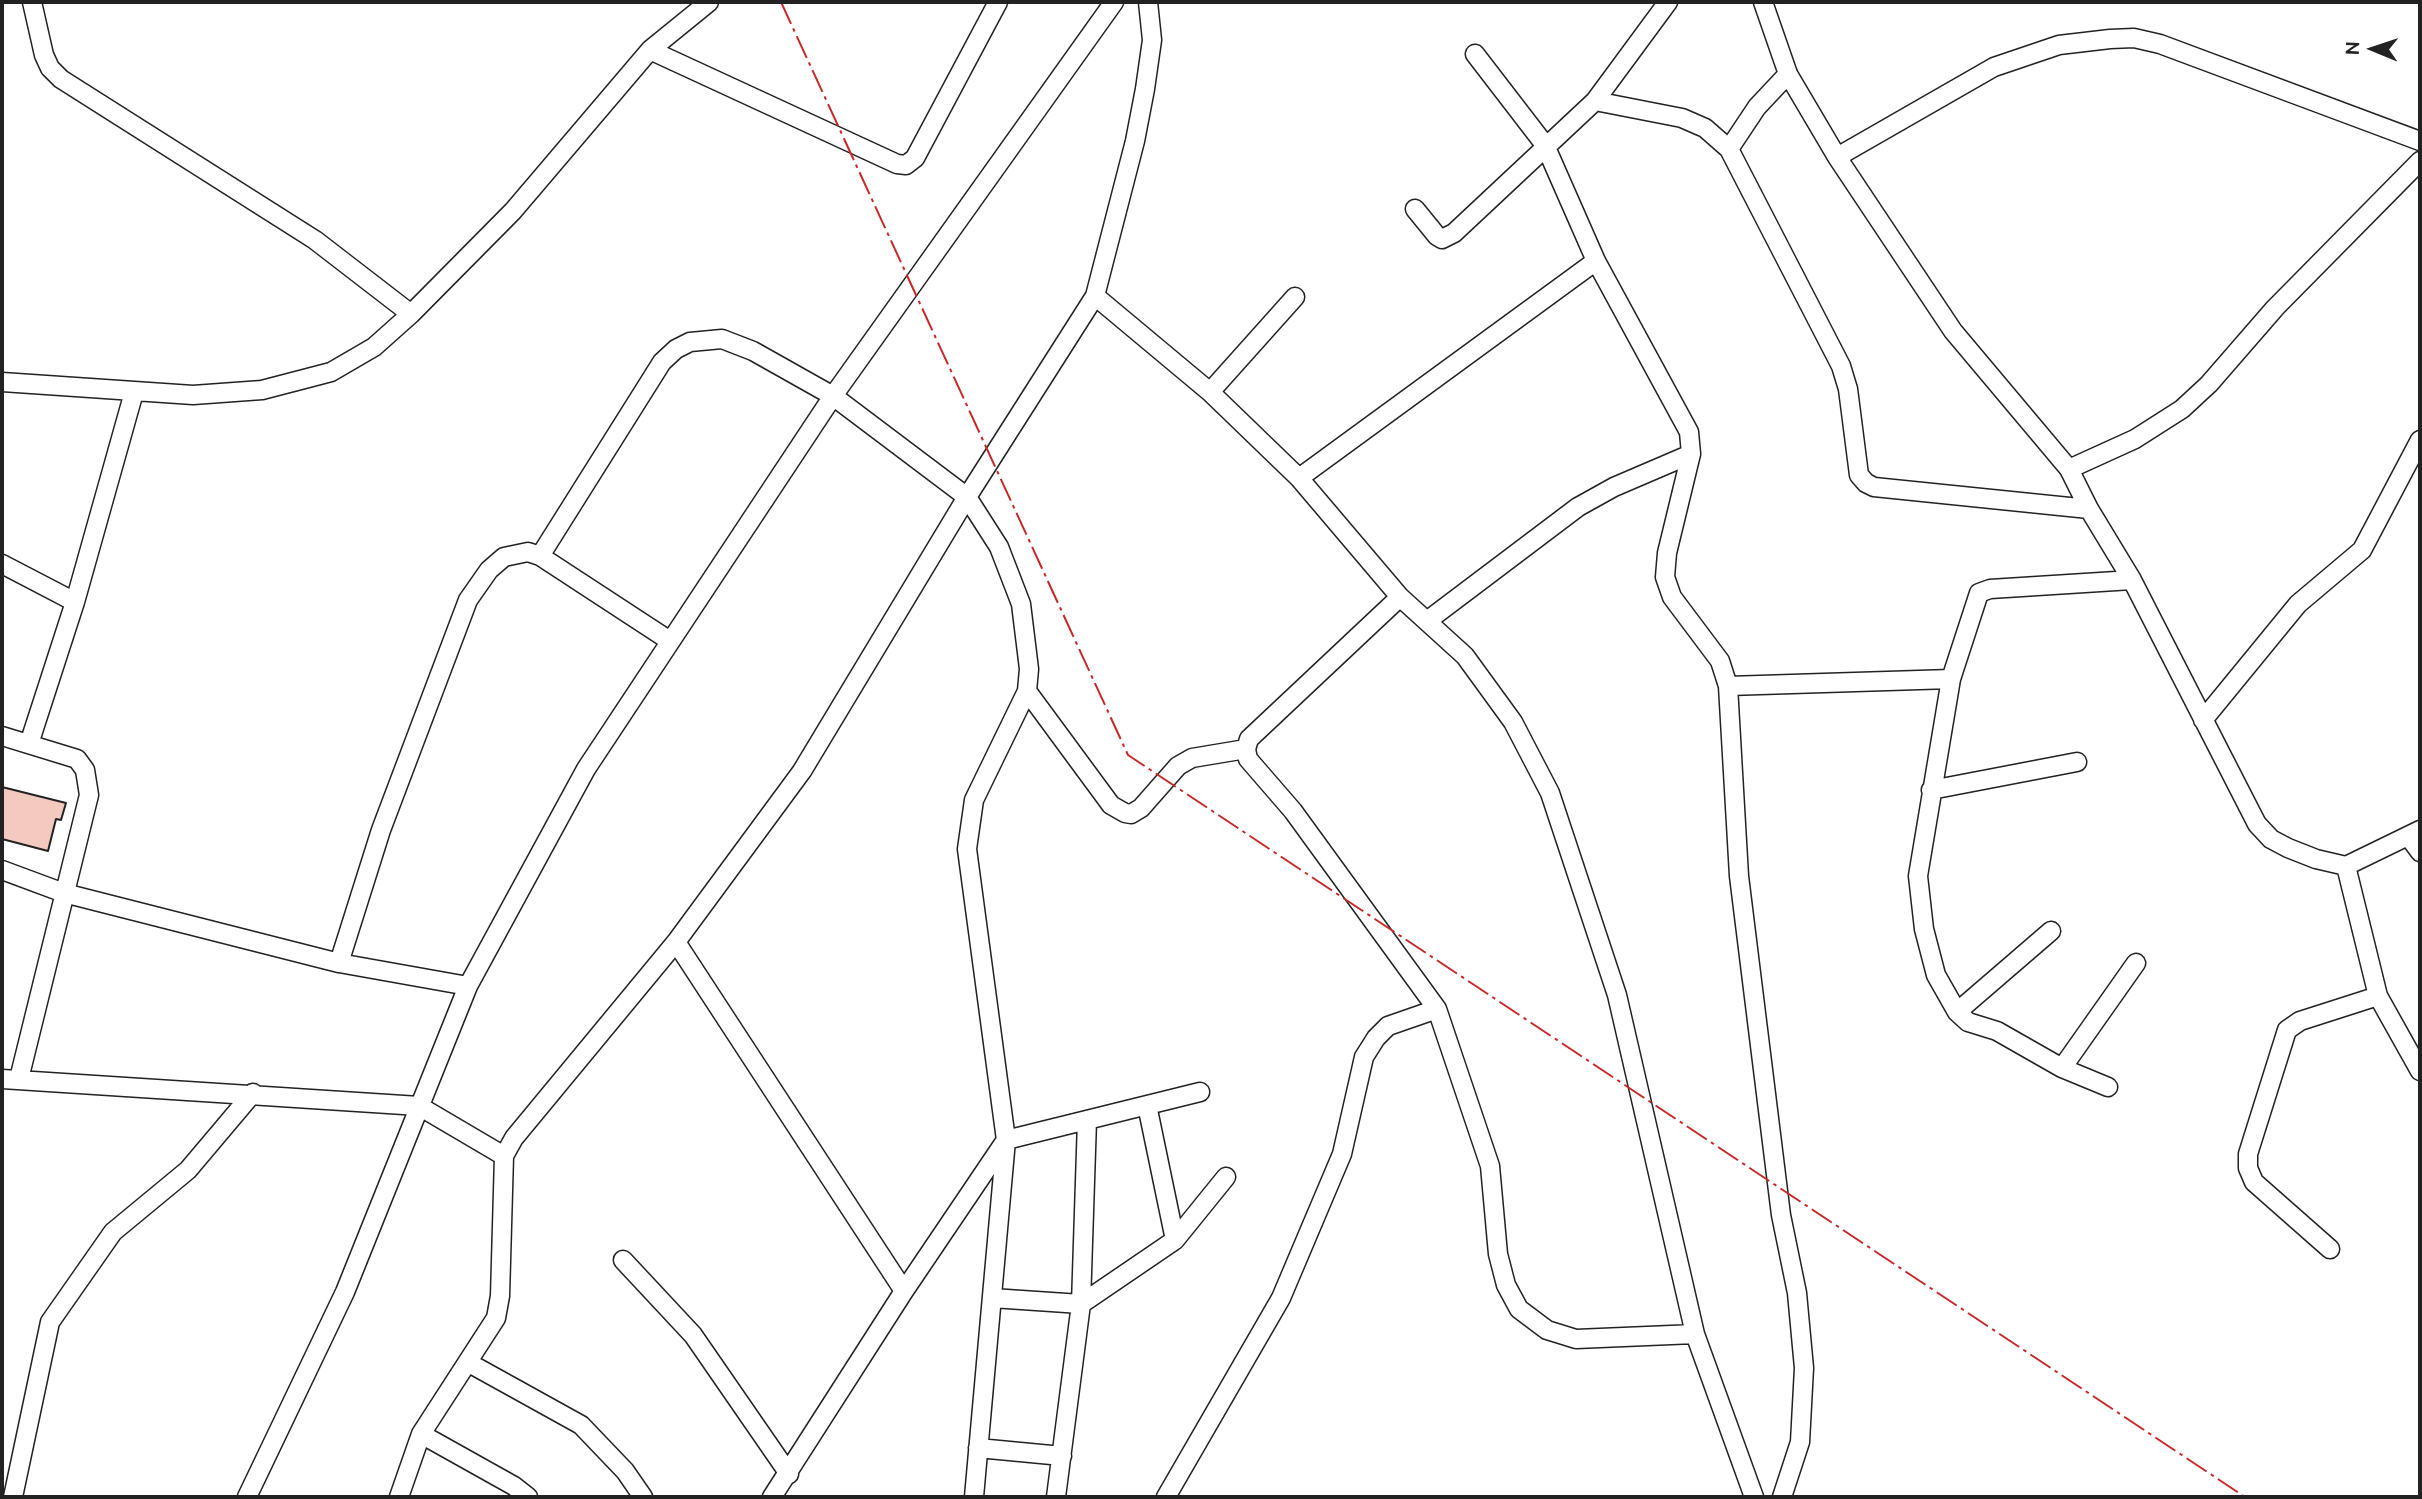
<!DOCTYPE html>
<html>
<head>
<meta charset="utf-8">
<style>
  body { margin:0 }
  #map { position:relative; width:2422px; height:1499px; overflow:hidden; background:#fff; font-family:Ubuntu,sans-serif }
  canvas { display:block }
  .frame { position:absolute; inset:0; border:4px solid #222; pointer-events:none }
  .north { position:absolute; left:2338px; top:14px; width:70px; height:70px; -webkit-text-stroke:5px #fff; paint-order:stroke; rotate:272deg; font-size:19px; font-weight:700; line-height:28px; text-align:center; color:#222 }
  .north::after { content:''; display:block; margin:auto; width:24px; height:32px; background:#222; clip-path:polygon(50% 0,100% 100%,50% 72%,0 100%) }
</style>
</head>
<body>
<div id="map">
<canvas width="2422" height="1499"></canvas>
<div class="frame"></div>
<div class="north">N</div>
</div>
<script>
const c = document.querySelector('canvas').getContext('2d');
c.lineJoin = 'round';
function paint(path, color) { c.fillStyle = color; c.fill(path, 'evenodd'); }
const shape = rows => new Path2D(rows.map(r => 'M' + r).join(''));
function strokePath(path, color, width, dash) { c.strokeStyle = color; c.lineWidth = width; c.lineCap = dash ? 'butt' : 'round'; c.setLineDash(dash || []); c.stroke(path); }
const building = shape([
  [2,787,66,803,61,820,56,819,48,851,2,839,2,787]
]);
paint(building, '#f3c9c0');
strokePath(building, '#222', 2);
const minor = shape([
  [32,2,44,55,50,68,61,79,315,240,411,314],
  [1763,2,1788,74,1837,157,1953,331,2069,469,2089,509,2132,580,2257,824,2271,839,2288,848,2316,859,2346,866,2378,996,2420,1071],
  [650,50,897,164,906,165,915,158,998,2],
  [1475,54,1545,145,1596,261,1689,432,1691,454,1667,553,1665,577,1672,597,1720,661,1728,686,1739,876,1781,1215,1797,1293,1804,1368,1800,1442,1782,1497],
  [1595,101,1682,118,1705,128,1729,149,1841,366,1848,389,1859,475,1866,483,1874,487,2089,509],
  [1729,149,1757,107,1788,74],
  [1837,157,1994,67,2059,45,2110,39,2134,38,2160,44,2420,141],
  [1415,209,1437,236,1442,239,1454,233,1595,101,1668,2],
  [1095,296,1210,392,1299,478,1400,597,1465,656,1513,722,1550,793,1617,995,1695,1334,1754,1497],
  [2,382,193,395,262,390,331,372,374,347,411,314,513,211,650,50,709,2],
  [1210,392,1295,297],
  [2069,469,2135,439,2182,409,2209,384,2275,308,2420,161],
  [1299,478,1596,261],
  [540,556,662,362,676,349,690,342,722,339,753,351,833,396,967,497,999,547,1021,604,1029,669,1027,691,974,800,967,849,1006,1140,904,1291,772,1497],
  [2,564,75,602],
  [1400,597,1249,739,1246,749,1248,759,1293,811,1437,1009,1490,1166,1498,1254,1506,1285,1519,1309,1547,1330,1576,1339,1695,1334],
  [1427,621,1578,507,1614,487,1691,454],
  [1728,686,1951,679],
  [1027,691,1111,805,1125,813,1131,814,1141,808,1178,766,1192,758,1246,749],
  [2203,720,2298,604,2362,550,2420,440],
  [2,736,77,759,85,770,89,795,19,1079],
  [29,744,75,602,134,392],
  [1931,790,2077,762],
  [2409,837,2420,852],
  [2346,866,2420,830],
  [2,870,64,893,339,963],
  [676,942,904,1291],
  [468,986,339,963,381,830,468,600,489,570,504,557,528,552,540,556,670,641],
  [1957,1012,2051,931],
  [2062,1068,2136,963],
  [2,1079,419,1106,504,1156],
  [2108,1087,2062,1068,1997,1031,1968,1022,1957,1012,1936,975,1924,929,1918,876,1951,679,1979,593,1990,589,2132,580],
  [1147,1105,1175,1240],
  [2330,1249,2254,1182,2248,1168,2248,1154,2287,1030,2300,1021,2378,996],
  [623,1260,693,1335,789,1474],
  [992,1298,1081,1304,1175,1240,1226,1177],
  [469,1363,581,1425,625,1471,643,1497],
  [421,1434,514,1486,528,1497],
  [978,1448,1062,1456],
  [13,1497,50,1322,113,1232,188,1170,253,1093],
  [247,1497,345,1292,468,986,586,769,833,396,1114,2],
  [399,1497,421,1434,496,1318,500,1296,504,1156,514,1138,676,942,802,771,967,497,1095,296,1135,141,1145,89,1152,40,1148,2],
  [974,1497,1006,1140,1200,1092],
  [1056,1497,1081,1304,1087,1120],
  [1166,1497,1281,1298,1342,1154,1364,1057,1376,1038,1388,1026,1437,1009]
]);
strokePath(minor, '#222', 21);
strokePath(minor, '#fff', 18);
strokePath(shape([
  [781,2,1128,755,2245,1497]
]), '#c62828', 2, [24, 5, 3.5, 5]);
</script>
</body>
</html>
